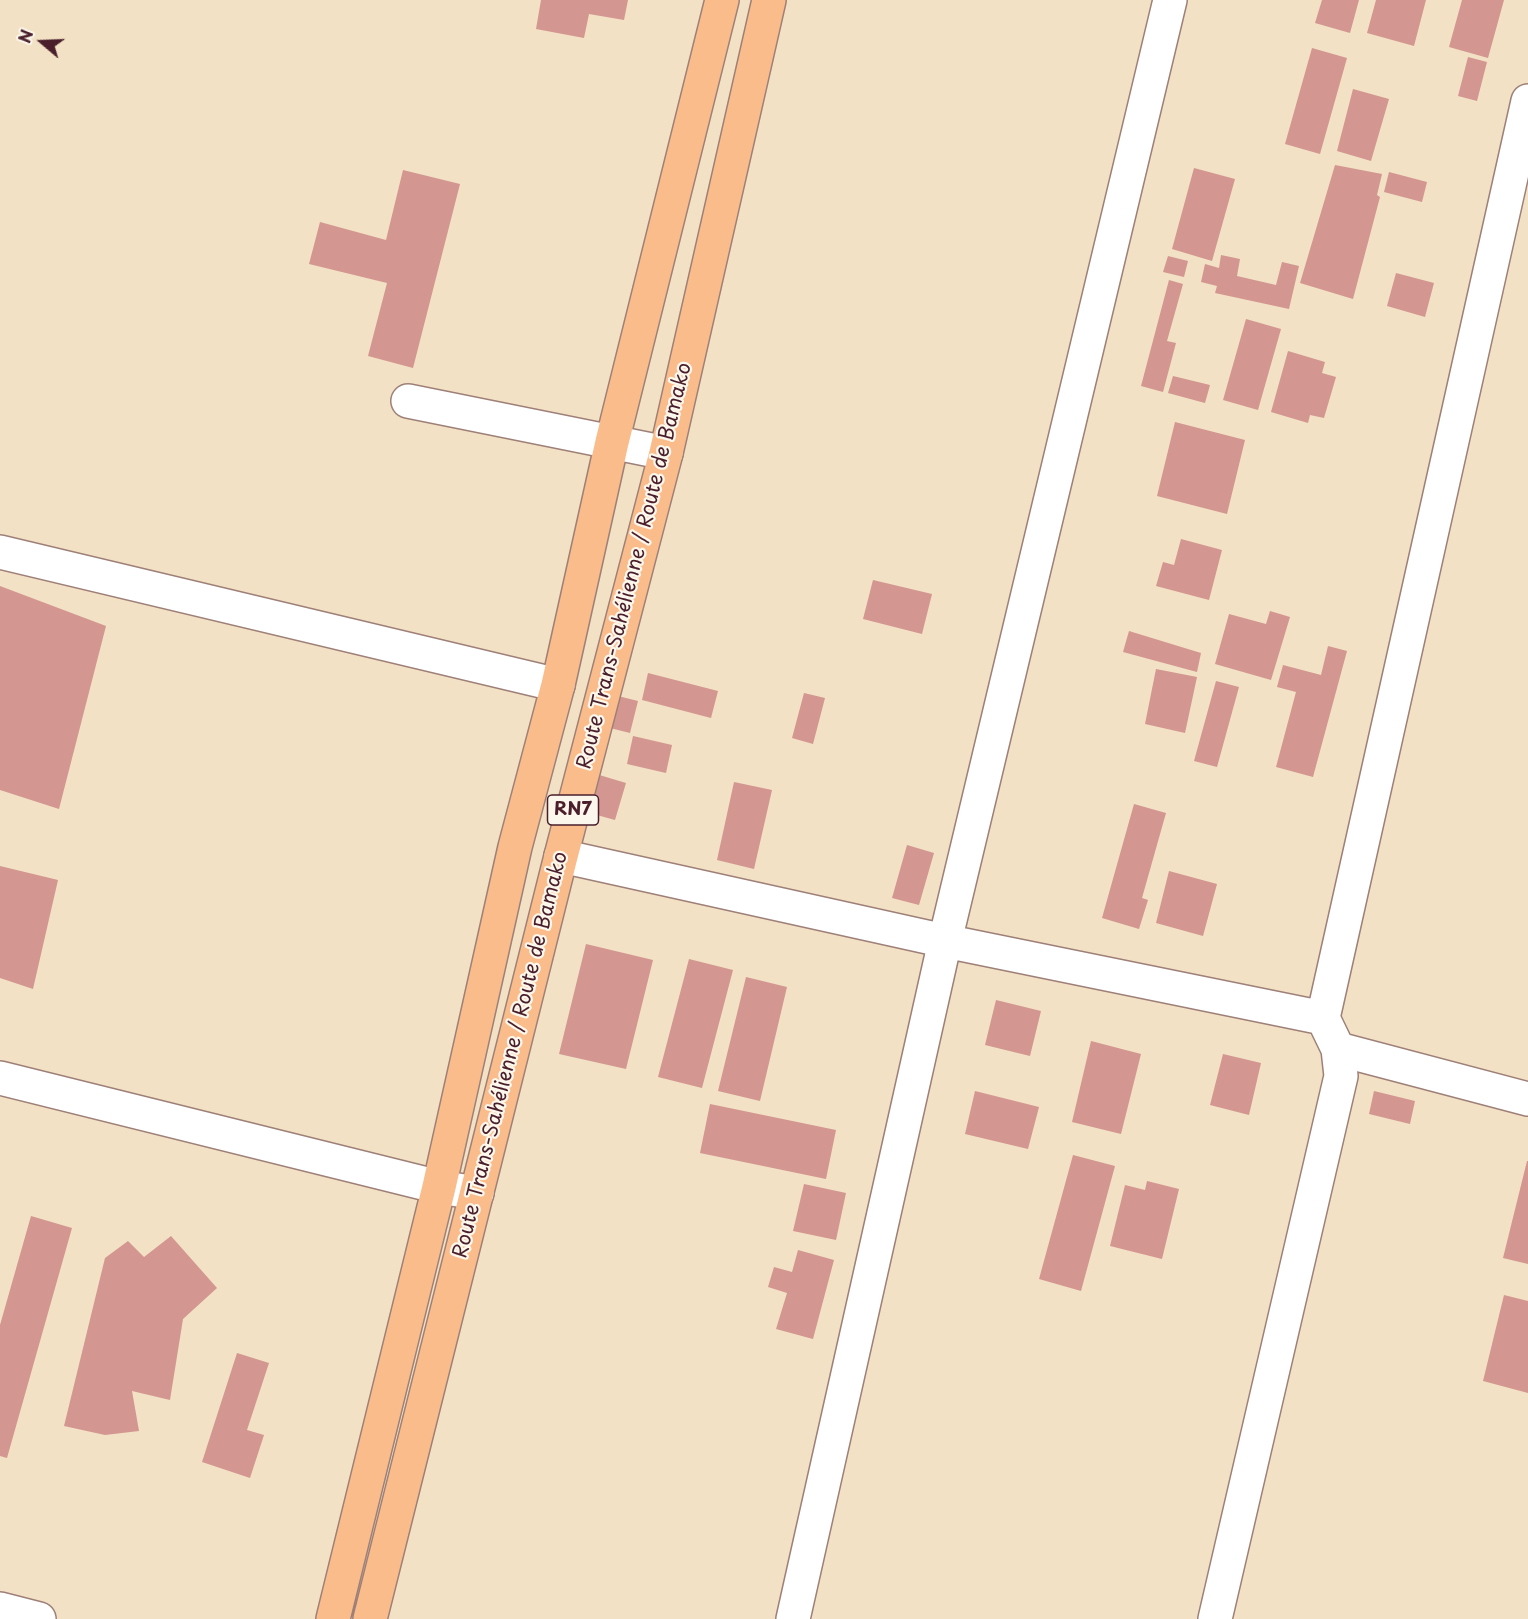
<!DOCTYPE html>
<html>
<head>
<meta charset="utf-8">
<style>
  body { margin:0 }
  #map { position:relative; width:1528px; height:1619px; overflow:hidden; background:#f2e1c4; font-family:"Playpen Sans",sans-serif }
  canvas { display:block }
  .north { position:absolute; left:12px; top:12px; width:60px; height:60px; -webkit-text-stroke:4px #fbf7ec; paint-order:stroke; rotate:289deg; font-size:16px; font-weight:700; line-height:24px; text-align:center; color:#4a1f2b }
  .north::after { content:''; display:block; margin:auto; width:21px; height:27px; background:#4a1f2b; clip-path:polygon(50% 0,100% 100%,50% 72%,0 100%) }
</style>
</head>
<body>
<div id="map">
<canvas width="1528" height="1619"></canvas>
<div class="north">N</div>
</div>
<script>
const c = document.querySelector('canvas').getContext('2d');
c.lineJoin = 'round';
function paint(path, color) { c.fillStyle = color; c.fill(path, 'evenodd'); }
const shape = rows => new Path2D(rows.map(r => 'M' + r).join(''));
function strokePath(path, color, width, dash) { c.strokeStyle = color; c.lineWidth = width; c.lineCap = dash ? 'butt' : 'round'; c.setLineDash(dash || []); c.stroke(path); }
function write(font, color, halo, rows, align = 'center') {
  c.font = font + ' "Playpen Sans",sans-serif'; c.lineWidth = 4.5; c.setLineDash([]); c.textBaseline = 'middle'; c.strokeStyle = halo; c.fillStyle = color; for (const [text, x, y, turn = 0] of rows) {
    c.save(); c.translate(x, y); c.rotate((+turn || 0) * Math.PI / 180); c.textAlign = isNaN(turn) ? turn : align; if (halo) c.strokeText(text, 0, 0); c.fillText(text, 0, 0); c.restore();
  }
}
paint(shape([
  [541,0,628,0,624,20,589,14,584,38,536,29],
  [1322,0,1359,0,1350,33,1315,23],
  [1376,0,1426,0,1414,46,1367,33],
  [1462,0,1504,0,1488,58,1449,47],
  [1312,48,1347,58,1320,154,1285,144],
  [1468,57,1487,62,1477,101,1458,96],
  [1353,89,1389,99,1371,161,1337,151],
  [1335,165,1382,174,1377,195,1380,197,1353,299,1300,283],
  [1194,168,1235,179,1212,261,1172,249],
  [403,170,460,184,413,368,368,356,387,283,309,264,320,222,386,240],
  [1389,172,1427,182,1422,202,1384,192],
  [1221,255,1240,259,1237,276,1276,285,1282,262,1299,266,1289,309,1215,293,1217,286,1201,282,1205,264,1219,268],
  [1168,256,1188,261,1184,277,1163,272],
  [1396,273,1434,283,1425,317,1387,306],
  [1169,280,1183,284,1167,341,1176,343,1163,392,1141,386],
  [1246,319,1281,329,1258,410,1223,400],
  [1288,351,1325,362,1322,373,1336,377,1324,418,1310,415,1308,423,1271,412],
  [1173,376,1210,385,1205,403,1168,393],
  [1175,422,1245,440,1227,514,1157,496],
  [1181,539,1222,550,1209,600,1156,586,1163,562,1174,565],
  [873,580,932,594,922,634,863,619],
  [0,586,106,626,59,809,0,790],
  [1270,611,1290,617,1271,680,1215,664,1229,614,1266,624],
  [1129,631,1201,653,1197,672,1123,652],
  [1328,646,1347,651,1313,777,1276,767,1296,692,1277,687,1283,665,1321,675],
  [1156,669,1197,677,1185,733,1145,724],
  [648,673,718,691,711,718,642,700],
  [1216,681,1239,687,1217,767,1194,761],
  [804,693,825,698,813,744,792,738],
  [618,696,638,701,630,733,610,728],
  [633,736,672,745,666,773,627,764],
  [596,774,626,783,615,820,586,812],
  [734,782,772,790,754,869,717,860],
  [1134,804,1166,813,1142,898,1148,900,1139,929,1102,918],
  [907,845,934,853,919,905,892,898],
  [0,866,58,880,33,989,0,978],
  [1169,871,1217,884,1203,936,1156,923],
  [586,944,653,960,626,1069,559,1054],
  [689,959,733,970,702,1088,658,1077],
  [746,977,787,987,760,1101,718,1091],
  [996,1000,1041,1011,1030,1056,985,1045],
  [1091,1041,1141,1054,1121,1134,1072,1122],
  [1223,1054,1261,1063,1249,1115,1210,1105],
  [975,1091,1039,1107,1028,1149,965,1134],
  [1374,1091,1415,1101,1410,1124,1369,1114],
  [710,1104,836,1130,826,1179,700,1153],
  [1073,1155,1115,1166,1081,1291,1039,1279],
  [1527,1161,1528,1161,1528,1264,1503,1258],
  [1147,1181,1179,1189,1162,1259,1110,1246,1125,1185,1145,1190],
  [804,1184,846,1193,836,1240,793,1231],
  [31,1216,72,1228,7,1458,0,1456,0,1325],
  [171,1236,217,1288,183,1319,170,1400,132,1391,139,1431,105,1435,64,1426,105,1258,128,1241,144,1257],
  [798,1250,834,1260,813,1339,776,1329,787,1293,768,1287,774,1267,792,1272],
  [1504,1295,1528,1301,1528,1393,1483,1381],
  [237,1353,269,1363,247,1430,264,1435,250,1478,202,1462]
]), '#d39691');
const minor = shape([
  [408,401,666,453],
  [0,552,558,685],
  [561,856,945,941,1323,1018],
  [1338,1049,1528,1099],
  [0,1078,439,1187,477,1193],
  [0,1609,39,1619],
  [793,1619,945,941,1170,0],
  [1215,1619,1341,1076,1338,1049,1323,1018,1528,101]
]);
const highway = shape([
  [333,1619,439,1187,515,847,558,685,612,442,722,0],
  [370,1619,561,856,666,453,769,0]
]);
strokePath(minor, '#9e8078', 36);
strokePath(highway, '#9e8078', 36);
strokePath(minor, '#fff', 33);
strokePath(highway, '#f9bc8a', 33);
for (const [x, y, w] of [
  [573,810,51]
]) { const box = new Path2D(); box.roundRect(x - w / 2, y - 15, w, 30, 4.5); c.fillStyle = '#fbf7ec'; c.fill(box); strokePath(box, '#4a1f2b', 1.5); }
write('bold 18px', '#4a1f2b', null, [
  ["RN7",573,810]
]);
write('20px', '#4a1f2b', '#fbf7ec', [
  ["Route Trans-Sahélienne / Route de Bamako",635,566,-76],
  ["Route Trans-Sahélienne / Route de Bamako",511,1055,-76]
]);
</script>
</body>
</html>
